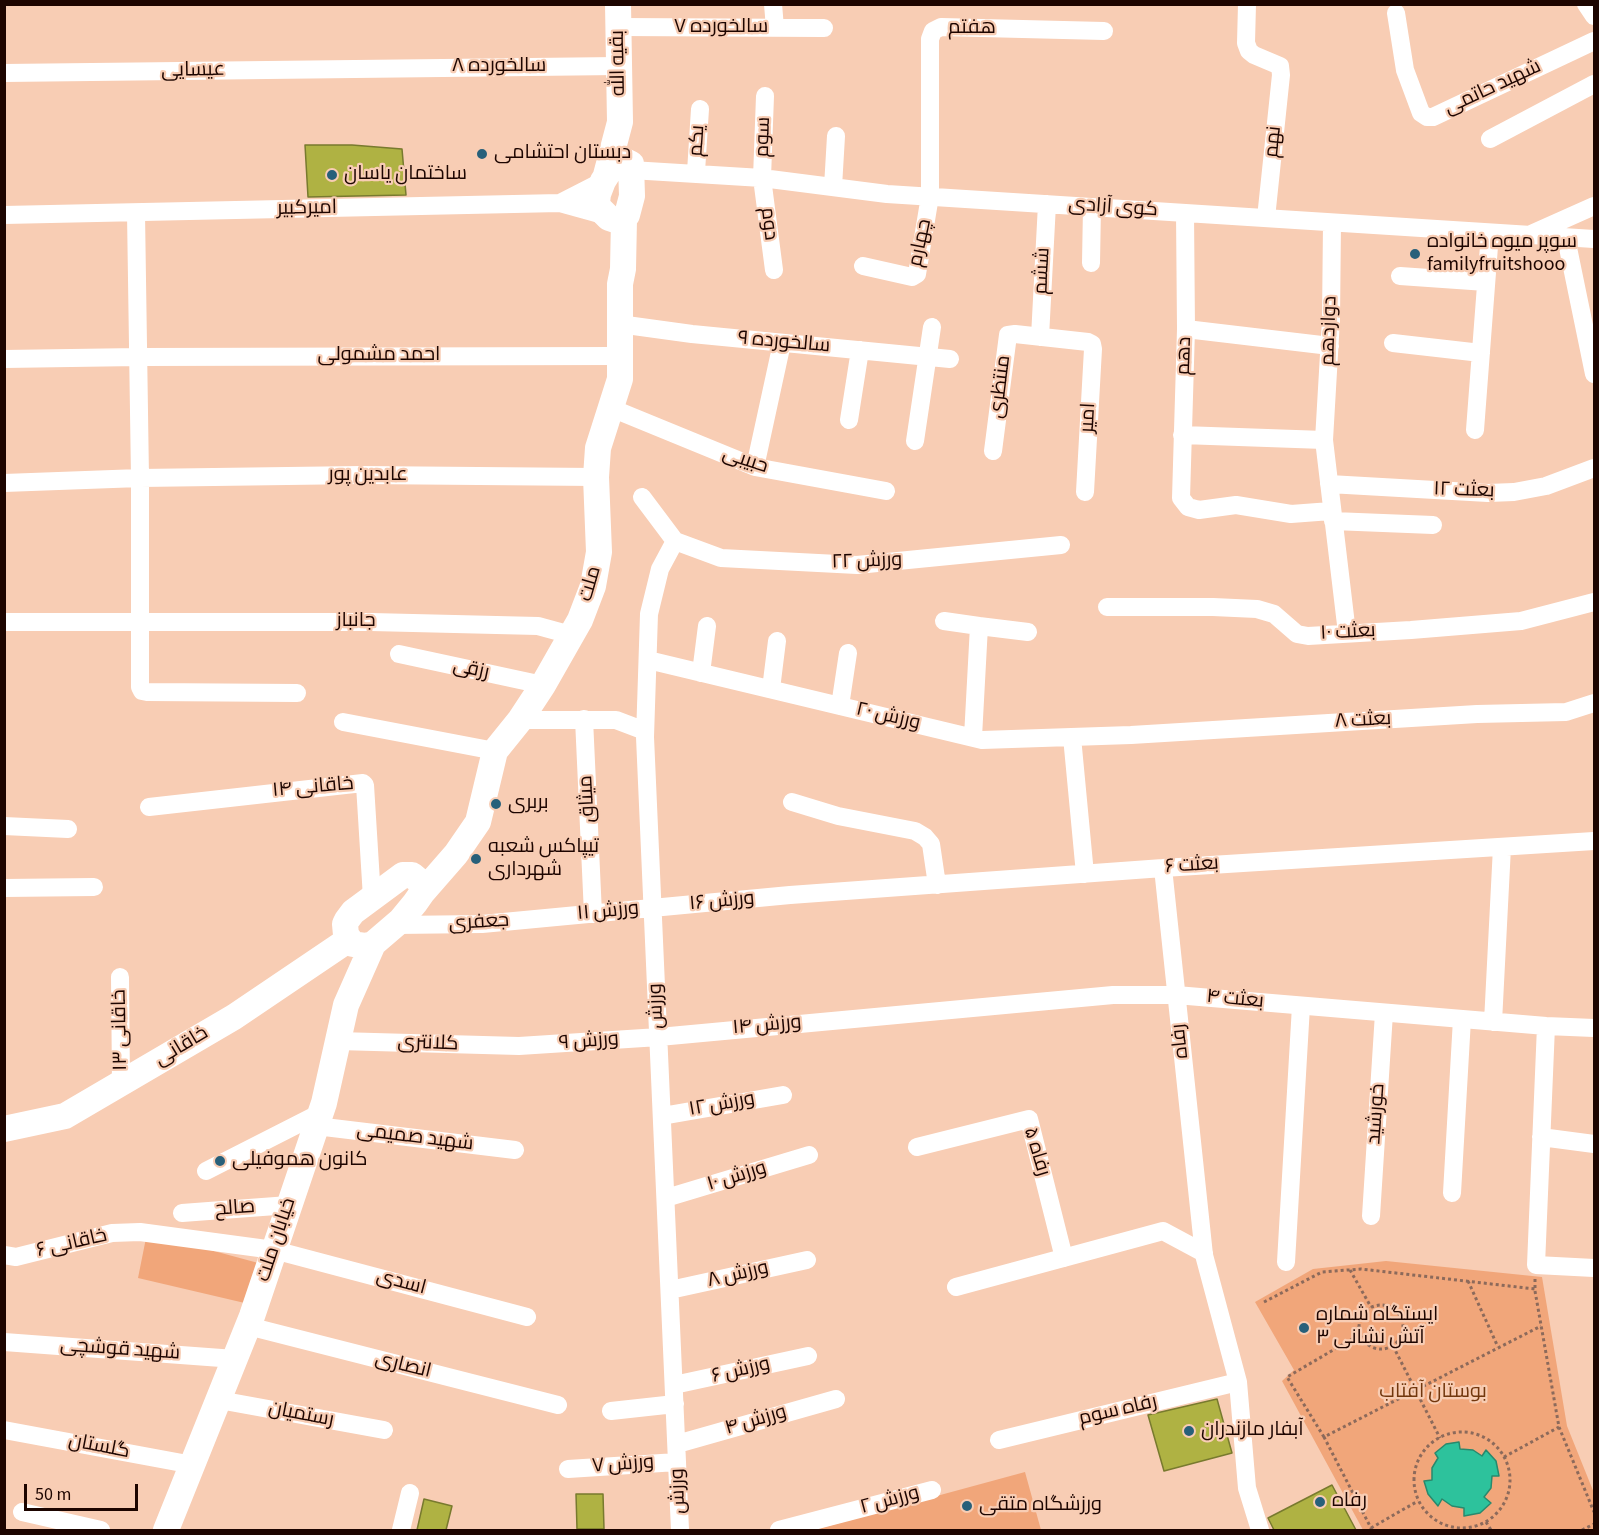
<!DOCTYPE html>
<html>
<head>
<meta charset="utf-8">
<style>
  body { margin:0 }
  #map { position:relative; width:1599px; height:1535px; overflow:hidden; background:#f8cdb4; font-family:"Source Sans 3",sans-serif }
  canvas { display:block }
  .frame { position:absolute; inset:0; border:6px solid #1d0500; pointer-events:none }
  .scale { position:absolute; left:24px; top:1484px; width:114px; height:27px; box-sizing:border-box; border:3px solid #1d0500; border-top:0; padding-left:8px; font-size:18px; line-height:21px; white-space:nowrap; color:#1d0500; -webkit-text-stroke:4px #f8cdb4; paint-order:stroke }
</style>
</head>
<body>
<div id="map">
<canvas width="1599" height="1535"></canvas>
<div class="frame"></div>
<div class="scale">50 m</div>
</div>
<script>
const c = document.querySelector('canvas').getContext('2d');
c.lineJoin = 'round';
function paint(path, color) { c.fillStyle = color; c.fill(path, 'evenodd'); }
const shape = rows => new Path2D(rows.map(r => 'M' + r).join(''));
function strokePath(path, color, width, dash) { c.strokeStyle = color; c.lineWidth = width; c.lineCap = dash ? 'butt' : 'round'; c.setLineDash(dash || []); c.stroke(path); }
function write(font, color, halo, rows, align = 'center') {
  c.font = font + ' "Source Sans 3",Cairo,sans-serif'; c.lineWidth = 4.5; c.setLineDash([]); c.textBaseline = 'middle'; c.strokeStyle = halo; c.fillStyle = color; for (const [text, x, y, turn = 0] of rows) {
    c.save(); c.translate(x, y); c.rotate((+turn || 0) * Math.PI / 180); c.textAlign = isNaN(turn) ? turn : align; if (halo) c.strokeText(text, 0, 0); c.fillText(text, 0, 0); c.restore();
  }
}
paint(shape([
  [147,1233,262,1264,249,1304,138,1278],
  [1386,1261,1542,1277,1567,1426,1594,1493,1594,1530,1363,1530,1282,1381,1294,1370,1255,1302,1313,1269],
  [1025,1472,1041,1530,814,1530,944,1494]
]), '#f1a67a');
const water = shape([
  [1459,1442,1460,1449,1473,1450,1482,1456,1486,1450,1496,1461,1499,1476,1492,1476,1491,1488,1484,1497,1491,1503,1480,1513,1464,1516,1464,1508,1452,1506,1442,1499,1438,1506,1428,1494,1424,1481,1432,1480,1432,1468,1438,1458,1435,1453,1446,1444,1459,1442]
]);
paint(water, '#2dc29c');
strokePath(water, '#28896d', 1.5);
const building = shape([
  [305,145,352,145,402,149,406,195,308,197,305,145],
  [1217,1399,1232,1453,1164,1471,1148,1415,1217,1399],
  [1332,1485,1356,1530,1274,1530,1268,1518,1332,1485],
  [576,1494,603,1494,604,1529,577,1529,576,1494],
  [424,1499,452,1506,446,1530,417,1530,424,1499]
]);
paint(building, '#afb243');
strokePath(building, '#787a2e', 1.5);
strokePath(shape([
  [1350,1270,1371,1307],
  [1535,1279,1535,1291,1559,1427,1594,1512],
  [1468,1281,1498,1347],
  [1264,1302,1322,1272,1361,1269,1535,1289],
  '1359 1327a22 22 0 1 1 44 0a22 22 0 1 1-44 0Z',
  [1393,1346,1440,1438],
  '1414 1480a48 48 0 1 1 96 0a48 48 0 1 1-96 0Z',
  [1324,1437,1287,1377,1359,1335],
  [1504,1457,1559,1427],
  [1486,1522,1491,1530],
  [1371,1528,1418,1501],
  [1372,1530,1324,1437,1541,1326],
  [1582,1530,1594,1524]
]), '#8c6a5b', 3, [3, 3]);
strokePath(shape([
  [773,4,775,28],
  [1247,4,1246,43,1249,51,1254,55,1280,66,1281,75,1266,218],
  [1586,4,1594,16],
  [1396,13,1405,70,1421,113,1427,117,1433,117,1594,41],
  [618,27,824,28],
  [4,73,618,66],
  [765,96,762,178,774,270],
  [1490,139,1594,84],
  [631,170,762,178,887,194,1594,239],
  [696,172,700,109],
  [833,187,836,136],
  [560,203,603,181],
  [136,213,140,478,140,687,142,691,147,692,297,693],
  [1185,213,1186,329,1181,498,1188,507,1199,510,1236,505,1291,514,1331,511],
  [4,215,560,203,607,216],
  [1332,223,1331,320,1324,440,1347,633],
  [1529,235,1594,206],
  [1566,238,1594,374],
  [1091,263,1092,207],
  [863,266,912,277,917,274,930,196,930,39,933,31,941,27,1104,31],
  [1400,276,1486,282],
  [619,324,692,334,950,359],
  [1186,329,1330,346],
  [1040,337,1047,204],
  [1393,343,1481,353],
  [4,359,138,357,619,356],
  [611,408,755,467,886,491],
  [849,420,860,350],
  [1475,430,1490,233],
  [1182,435,1324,440],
  [915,441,932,327],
  [993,451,1008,335,1015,334,1088,342,1092,344,1093,349,1085,492],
  [755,467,782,343],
  [4,483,140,478,361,475,596,477],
  [1329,484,1488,493,1514,492,1546,486,1594,468],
  [642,497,675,541,660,569,649,614,645,737,680,1530],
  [1333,521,1433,525],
  [675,541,721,558,857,565,1061,545],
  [1107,607,1213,607,1257,609,1274,614,1297,634,1308,636,1411,630,1521,621,1594,602],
  [944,621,979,626],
  [4,622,371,622,538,626,571,635],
  [399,654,543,685],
  [648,660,982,740,1131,735,1477,714,1566,712,1594,703],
  [701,673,707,626],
  [771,689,777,641],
  [840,706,848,653],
  [584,719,593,914],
  [520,720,616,720,645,731],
  [343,722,495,751],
  [973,737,979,626,1028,632],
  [1072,737,1085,874],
  [792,802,838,816,915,831,925,837,931,844,937,885],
  [149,807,363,783,365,785,372,898],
  [4,826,68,829],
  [1163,868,1204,1255,1238,1382,1247,1488,1260,1530],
  [4,888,94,887],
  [395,925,482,924,790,895,1163,868,1594,841],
  [120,977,121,1084],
  [1493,1022,1502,847],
  [1546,1026,1536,1265,1594,1268],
  [338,1041,519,1046,659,1037,1113,995,1176,995,1546,1026,1594,1028],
  [662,1116,783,1095],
  [316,1126,515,1150],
  [1541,1137,1594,1144],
  [917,1147,1029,1119,1064,1258],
  [206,1171,320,1113],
  [1452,1193,1462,1019],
  [666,1198,809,1155],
  [182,1213,289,1205],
  [1371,1216,1384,1013],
  [4,1255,16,1257,112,1233,140,1232,274,1250,527,1317],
  [1286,1262,1301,1006],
  [956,1287,1163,1231,1204,1253],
  [670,1290,807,1260],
  [248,1326,558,1405],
  [4,1342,235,1359],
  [674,1385,808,1356],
  [219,1400,384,1430],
  [611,1411,675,1404],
  [4,1430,193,1465],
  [999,1440,1238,1382],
  [677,1444,836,1399],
  [568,1469,677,1462],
  [22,1512,101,1530],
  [401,1530,410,1493],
  [779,1530,932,1490]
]), '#fff', 18);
strokePath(shape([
  [625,161,631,164,632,196,627,215,624,219,615,220,609,218,599,208,597,203,598,194,603,181,615,162,625,161],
  [606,175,620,122,618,4],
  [403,875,412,875,418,880,421,884,422,893,415,903,401,920,373,944,366,946,353,944,346,935,345,924,347,920,353,912,403,875],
  [422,893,456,854,478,822,495,751,520,720,543,685,580,620,593,586,599,552,596,477,598,448,620,379,620,284,623,269,624,219],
  [4,1129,65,1116,234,1017,348,940],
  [166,1530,252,1316,324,1103,346,1005,373,944]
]), '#fff', 26);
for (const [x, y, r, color] of [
  [482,154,6,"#28607a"],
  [332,175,6,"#28607a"],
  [1415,254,6,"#28607a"],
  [496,804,6,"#28607a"],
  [476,859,6,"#28607a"],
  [220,1161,6,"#28607a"],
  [1304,1328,6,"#28607a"],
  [1189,1431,6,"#28607a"],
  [1320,1502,6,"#28607a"],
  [967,1506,6,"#28607a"]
]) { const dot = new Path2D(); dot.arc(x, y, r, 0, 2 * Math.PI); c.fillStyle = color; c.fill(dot); strokePath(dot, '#f8cdb4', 2); }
write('20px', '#1d0500', '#f8cdb4', [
  ["سالخورده ۷",721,28],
  ["هفتم",972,29],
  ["بقیه الله",619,63,-91],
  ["سالخورده ۸",499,67],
  ["عیسایی",193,71,-1],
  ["شهید حاتمی",1493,88,-25],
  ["سوم",764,137,-88],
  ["یکم",698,141,-86],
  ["نهم",1274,142,-84],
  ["کوی آزادی",1113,208,4],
  ["امیرکبیر",307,209,-1],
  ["دوم",768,224,83],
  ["چهارم",921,243,-78],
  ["ششم",1043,271,-87],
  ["دوازدهم",1330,331,-88],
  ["سالخورده ۹",784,343,5],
  ["احمد مشمولی",379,356],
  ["دهم",1185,356,-88],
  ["منتظری",1001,387,-83],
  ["امیر",1089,418,-87],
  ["حبیبی",745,461,18],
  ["عابدین پور",368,476],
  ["بعثت ۱۲",1464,491,2],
  ["ورزش ۲۲",867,562,-2],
  ["ملت",591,584,-74],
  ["جانباز",356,622],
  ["بعثت ۱۰",1348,633,-3],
  ["رزقی",471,670,12],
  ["ورزش ۲۰",888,717,13],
  ["بعثت ٨",1363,721,-3],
  ["خاقانی ۱۴",313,788,-5],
  ["میثاق",588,799,-93],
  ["بعثت ۶",1192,866,-4],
  ["ورزش ۱۶",722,902,-5],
  ["ورزش ۱۱",608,912,-5],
  ["جعفری",479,923,-3],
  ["بعثت ۴",1235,1000,5],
  ["ورزش",657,1006,-92],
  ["ورزش ۱۴",767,1026,-5],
  ["خاقانی ۱۳",121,1030,-91],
  ["رفاه",1181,1041,-96],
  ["ورزش ۹",589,1042,-4],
  ["کلانتری",428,1044,2],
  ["خاقانی",182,1047,-31],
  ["ورزش ۱۲",722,1105,-10],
  ["خورشید",1377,1114,-86],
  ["شهید صمیمی",415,1138,7],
  ["رفاه ۵",1036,1152,73],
  ["ورزش ۱۰",737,1177,-17],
  ["صالح",235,1209,-4],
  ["خیابان ملت",277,1240,-72],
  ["خاقانی ۶",72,1244,-13],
  ["ورزش ۸",738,1275,-13],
  ["اسدی",401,1283,15],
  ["شهید قوشچی",120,1350,4],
  ["انصاری",403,1366,14],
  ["ورزش ۶",741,1371,-13],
  ["رفاه سوم",1118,1411,-13],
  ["رستمیان",301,1415,11],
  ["ورزش ۴",756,1421,-16],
  ["گلستان",99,1447,11],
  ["ورزش ۷",623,1465,-4],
  ["ورزش",679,1491,-92],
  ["ورزش ۲",890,1501,-15]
]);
write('20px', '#1d0500', '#f8cdb4', [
  ["دبستان احتشامی",494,154],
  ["ساختمان یاسان",344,175],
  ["سوپر میوه خانواده",1427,243],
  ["familyfruitshooo",1427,266],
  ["بربری",508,804],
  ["تیپاکس شعبه",488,848],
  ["شهرداری",488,871],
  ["کانون هموفیلی",232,1161],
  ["ایستگاه شماره",1316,1316],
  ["۳ آتش نشانی",1316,1339],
  ["آبفار مازندران",1201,1431],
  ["رفاه",1332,1502],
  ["ورزشگاه متقی",979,1506]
], 'left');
write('20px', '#72370d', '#f8cdb4', [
  ["بوستان آفتاب",1433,1393]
]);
</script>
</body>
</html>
